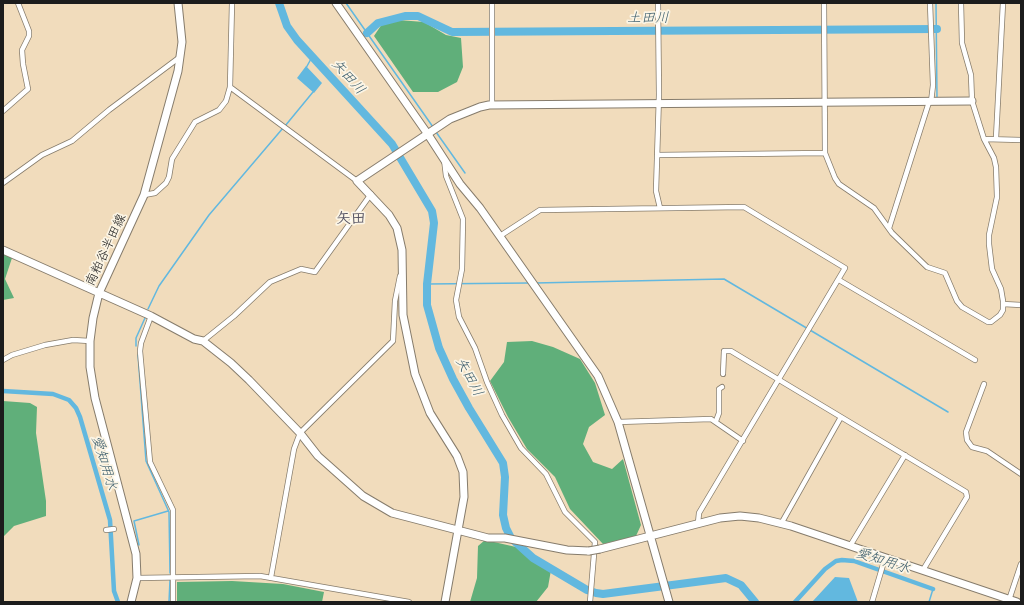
<!DOCTYPE html>
<html>
<head>
<meta charset="utf-8">
<style>
  body { margin:0 }
  #map { position:relative; width:1024px; height:605px; overflow:hidden; background:#f1dcbc; font-family:"Patrick Hand",sans-serif }
  canvas { display:block }
  .frame { position:absolute; inset:0; border:4px solid #1c1c1c; pointer-events:none }
</style>
</head>
<body>
<div id="map">
<canvas width="1024" height="605"></canvas>
<div class="frame"></div>
</div>
<script>
const c = document.querySelector('canvas').getContext('2d');
c.lineJoin = 'round';
function paint(path, color) { c.fillStyle = color; c.fill(path, 'evenodd'); }
const shape = rows => new Path2D(rows.map(r => 'M' + r).join(''));
function strokePath(path, color, width, dash) { c.strokeStyle = color; c.lineWidth = width; c.lineCap = dash ? 'butt' : 'round'; c.setLineDash(dash || []); c.stroke(path); }
function write(font, color, halo, rows, align = 'center') {
  c.font = font + ' "Patrick Hand","Klee One",sans-serif'; c.lineWidth = 3.5; c.setLineDash([]); c.textBaseline = 'middle'; c.strokeStyle = halo; c.fillStyle = color; for (const [text, x, y, turn = 0] of rows) {
    c.save(); c.translate(x, y); c.rotate((+turn || 0) * Math.PI / 180); c.textAlign = isNaN(turn) ? turn : align; if (halo) c.strokeText(text, 0, 0); c.fillText(text, 0, 0); c.restore();
  }
}
paint(shape([
  [398,20,424,22,446,35,461,38,463,67,457,82,438,92,413,92,374,36,382,24],
  [3,253,12,258,5,279,14,298,3,300],
  [532,341,553,347,580,359,595,383,605,415,589,427,583,444,593,462,612,469,623,459,641,525,636,536,603,544,570,509,555,477,527,449,508,417,490,381,504,362,507,342],
  [3,401,30,403,37,407,36,433,46,501,46,516,14,526,3,537],
  [485,540,516,547,530,559,551,570,548,587,536,602,470,602,477,578,478,546],
  [232,581,283,584,324,592,322,602,177,602,177,582]
]), '#60af7a');
paint(shape([
  [306,66,322,83,314,93,297,78],
  [835,577,849,578,858,602,812,602]
]), '#62b8df');
strokePath(shape([
  [346,3,433,127],
  [936,3,937,98,944,98],
  [306,68,312,57],
  [285,126,313,92],
  [436,132,465,173],
  [535,283,724,279,948,412],
  [427,284,529,283],
  [148,309,159,286,209,215,283,128],
  [136,346,136,338,145,318],
  [138,355,146,461,169,512,170,573],
  [139,545,134,521,168,511],
  [169,602,170,580],
  [929,602,933,589]
]), '#62b8df', 1.5);
strokePath(shape([
  [3,391,53,394,69,400,76,408,80,417,110,520,114,591,118,602],
  [795,602,825,569,836,561,842,560,854,561,933,589]
]), '#62b8df', 4.5);
strokePath(shape([
  [279,3,287,26,297,40,392,144,432,211,434,223,427,284,427,305,439,348,453,379,469,408,503,463,505,477,503,515,506,528,511,538,533,558,587,590,596,593,603,594,726,578,741,585,755,602],
  [367,33,378,23,405,16,418,16,452,32,937,29]
]), '#62b8df', 8);
const street = shape([
  [492,3,492,105],
  [658,3,659,95,656,191,660,208],
  [824,3,825,153,835,178,839,184,874,208,892,233,927,267,945,273,957,301,962,307,988,322,991,322,1000,315,1003,310,1003,301,1001,289,992,269,989,244,989,235,997,197,996,167,994,158,984,139,972,101,971,75,962,43,961,3],
  [930,3,933,85,931,102],
  [230,87,357,181],
  [3,111,28,89,23,64,22,50,29,36,29,31,18,3],
  [996,138,1003,3],
  [984,139,1021,140],
  [657,155,825,153],
  [444,159,446,176,463,219,462,269,456,300,459,317,475,348,487,382,502,415,521,448,546,474,565,512,595,542,590,602],
  [3,183,42,155,72,141,109,110,180,57],
  [144,195,155,193,166,183,169,177,172,159,195,122,219,110,226,101,230,87,232,3],
  [889,228,929,102],
  [500,236,540,210,744,207,845,268,699,513,698,523],
  [839,280,975,360],
  [1003,304,1021,305],
  [151,316,141,343,140,351,150,462,173,510,173,602],
  [203,341,234,316,270,282,301,269,315,272,371,194],
  [3,360,12,355,45,345,73,340,90,341],
  [723,374,724,351,731,351,966,492,967,497,923,570],
  [984,384,966,432,967,440,972,447,987,451,1021,474],
  [716,421,719,413,719,389,722,387],
  [618,422,711,419,743,441],
  [781,524,841,417],
  [106,530,114,529],
  [850,546,905,455],
  [271,577,294,449,300,433,393,341,395,301,400,276,402,275],
  [137,578,260,576,409,602],
  [1009,600,1021,564],
  [872,602,885,558]
]);
const secondary = shape([
  [336,3,427,133,460,184,480,208,598,376,618,422,669,602],
  [3,250,151,316,194,339,203,341,231,363,249,380,300,433,318,456,363,496,392,513,488,538,505,538,567,550,589,551],
  [600,549,720,518,740,516,759,518,791,526,1017,602],
  [131,602,137,578,136,554,95,398,90,367,90,341,93,318,99,293,144,195,178,71,182,42,178,3],
  [445,602,464,497,463,472,457,456,430,413,415,374,403,315,402,250,397,228,389,215,357,181,450,119,480,107,489,105,972,101]
]);
strokePath(street, '#867c6c', 6);
strokePath(secondary, '#867c6c', 9);
strokePath(street, '#fff', 4.5);
strokePath(secondary, '#fff', 7);
const secondaryBridge = shape([
  [589,551,600,549]
]);
strokePath(secondaryBridge, '#867c6c', 9, []);
strokePath(secondaryBridge, '#fff', 7);
write('13px', '#1c1c1c', '#fcf5e5', [
  ["南粕谷半田線",106,250,-65]
]);
write('italic 14px', '#385a6a', '#fcf5e5', [
  ["土田川",648,18],
  ["矢田川",348,77,48],
  ["矢田川",469,377,62],
  ["愛知用水",104,463,73],
  ["愛知用水",883,561,18]
]);
write('bold 15px', '#555363', '#fcf5e5', [
  ["矢田",351,219]
]);
</script>
</body>
</html>
